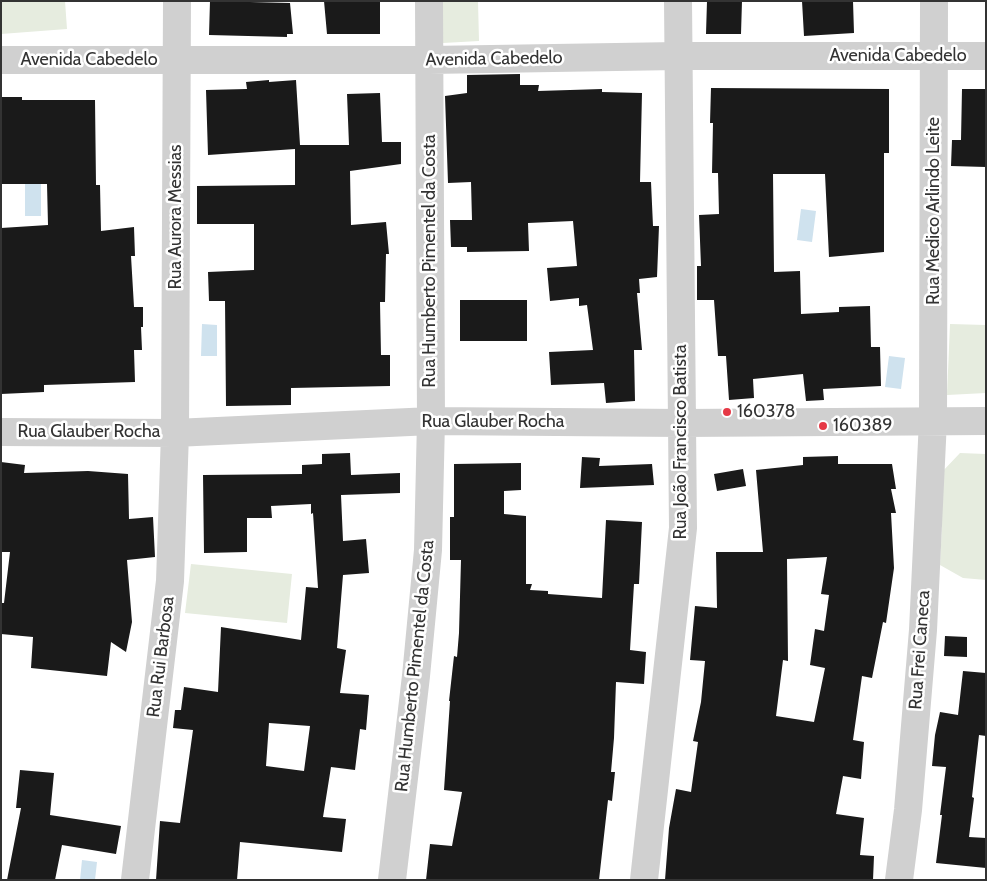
<!DOCTYPE html>
<html>
<head>
<meta charset="utf-8">
<style>
  body { margin:0 }
  #map { position:relative; width:987px; height:881px; overflow:hidden; background:#fff; font-family:Cabin,sans-serif }
  canvas { display:block }
  .frame { position:absolute; inset:0; border:2px solid #333; pointer-events:none }
</style>
</head>
<body>
<div id="map">
<canvas width="987" height="881"></canvas>
<div class="frame"></div>
</div>
<script>
const c = document.querySelector('canvas').getContext('2d');
c.lineJoin = 'round';
function paint(path, color) { c.fillStyle = color; c.fill(path, 'evenodd'); }
const shape = rows => new Path2D(rows.map(r => 'M' + r).join(''));
function strokePath(path, color, width, dash) { c.strokeStyle = color; c.lineWidth = width; c.lineCap = dash ? 'butt' : 'round'; c.setLineDash(dash || []); c.stroke(path); }
function write(font, color, halo, rows, align = 'center') {
  c.font = font + ' Cabin,sans-serif'; c.lineWidth = 5; c.setLineDash([]); c.textBaseline = 'middle'; c.strokeStyle = halo; c.fillStyle = color; for (const [text, x, y, turn = 0] of rows) {
    c.save(); c.translate(x, y); c.rotate((+turn || 0) * Math.PI / 180); c.textAlign = isNaN(turn) ? turn : align; if (halo) c.strokeText(text, 0, 0); c.fillText(text, 0, 0); c.restore();
  }
}
paint(shape([
  [1,1,65,1,67,29,1,34],
  [443,1,478,1,479,41,443,43],
  [950,324,986,325,986,393,947,395],
  [960,453,986,454,986,580,963,578,940,565,942,525,941,473],
  [191,564,292,574,287,623,185,613]
]), '#e6ecdf');
paint(shape([
  [25,184,41,184,41,216,25,216],
  [801,209,816,211,812,242,797,240],
  [202,324,217,325,217,356,201,356],
  [889,356,905,358,901,389,885,387],
  [82,860,97,862,95,880,80,880]
]), '#cfe2ee');
paint(shape([
  [210,1,290,3,293,34,287,34,287,37,209,35],
  [324,1,380,1,380,34,327,34],
  [707,1,742,1,741,34,706,34],
  [802,1,853,1,854,33,804,36],
  [520,74,520,85,539,85,538,91,602,89,602,92,642,93,640,182,651,182,653,226,659,226,657,277,639,279,640,293,637,293,642,350,634,350,635,401,606,403,604,383,551,385,549,352,593,350,587,305,579,306,579,298,550,301,547,268,577,266,573,221,528,223,529,251,467,252,467,247,451,247,450,220,472,220,471,182,448,183,445,96,467,93,467,75],
  [269,80,269,82,296,80,300,145,349,145,347,94,380,93,382,142,401,142,401,164,350,171,351,225,386,222,389,254,386,254,385,302,380,302,381,355,390,355,390,386,291,388,291,405,226,406,225,301,209,301,208,272,254,270,254,224,197,224,197,186,295,185,295,149,208,155,206,90,247,89,246,82],
  [711,88,889,89,889,153,884,153,884,252,829,257,825,174,773,174,774,272,800,271,801,314,839,312,839,307,870,306,871,347,880,347,881,386,823,389,824,400,806,401,803,374,753,379,754,398,729,400,726,356,718,356,714,300,697,300,697,266,701,266,699,215,719,214,718,173,712,173,713,123,710,123],
  [962,89,986,89,986,167,951,166,952,140,961,140],
  [1,97,22,97,22,100,95,100,96,185,100,185,101,231,134,227,135,256,131,256,134,307,143,307,143,327,141,327,142,350,134,350,135,382,44,385,44,392,1,394,1,228,48,225,47,184,1,184],
  [460,300,527,300,527,341,460,341],
  [350,453,351,475,400,473,400,493,341,495,343,541,366,539,369,573,343,575,337,648,346,650,340,693,369,695,366,730,360,729,355,770,331,767,323,817,346,819,342,852,240,842,237,880,156,880,160,821,180,823,193,730,173,728,175,710,181,710,184,687,218,692,221,627,301,640,306,587,318,588,313,513,311,514,311,504,271,506,272,518,247,518,247,552,204,553,203,475,302,474,302,465,322,464,322,454],
  [269,723,310,726,304,771,266,766],
  [838,456,838,464,892,464,896,489,891,489,896,513,891,513,894,568,886,623,883,622,872,678,862,676,853,740,864,742,861,779,843,776,836,814,864,818,860,855,874,856,873,880,665,880,669,828,676,789,691,792,698,742,693,741,701,702,705,661,690,660,695,606,717,608,716,552,763,552,756,470,803,465,803,457],
  [827,557,821,594,829,595,824,631,815,629,810,665,825,668,814,722,776,716,783,660,788,661,787,559],
  [582,457,600,458,599,466,652,464,654,485,580,488],
  [1,462,25,465,24,473,88,471,128,474,129,519,153,517,155,557,127,560,132,622,126,652,111,642,107,676,31,668,33,637,1,634,1,603,4,603,10,552,1,552],
  [521,463,521,490,504,491,504,514,526,516,526,584,532,584,530,590,548,591,548,594,602,598,606,520,642,522,639,584,634,584,630,650,646,652,644,684,616,682,614,738,611,772,615,772,612,801,608,800,599,880,426,880,430,844,452,846,462,792,444,790,450,701,449,701,454,656,457,657,459,633,461,560,450,560,450,517,454,517,454,464],
  [743,469,746,486,717,491,714,474],
  [945,636,967,637,967,657,944,656],
  [963,671,986,673,986,736,979,735,972,797,974,798,969,837,986,838,986,868,936,863,942,815,940,815,946,767,932,766,935,735,940,712,958,715],
  [20,770,54,773,50,815,121,826,116,854,62,845,55,880,7,880,21,808,16,808]
]), '#1a1a1a');
strokePath(shape([
  [1,60,429,60,678,56,986,56],
  [1,432,175,433,431,421,682,423,986,421],
  [135,880,170,581,175,433,177,1],
  [392,880,416,676,428,550,431,421,429,1],
  [644,880,683,528,678,1],
  [899,880,908,810,923,630,933,420,934,1]
]), '#d0d0d0', 28);
for (const [x, y, r, color] of [
  [727,412,5,"#e63946"],
  [823,426,5,"#e63946"]
]) { const dot = new Path2D(); dot.arc(x, y, r, 0, 2 * Math.PI); c.fillStyle = color; c.fill(dot); strokePath(dot, '#fff', 2); }
write('18px', '#333', '#fff', [
  ["Avenida Cabedelo",898,56],
  ["Avenida Cabedelo",494,59,-1],
  ["Avenida Cabedelo",89,60],
  ["Rua Medico Arlindo Leite",934,211,-90],
  ["Rua Aurora Messias",176,217,-90],
  ["Rua Humberto Pimentel da Costa",430,261,-90],
  ["Rua Glauber Rocha",493,422],
  ["Rua Glauber Rocha",89,432],
  ["Rua João Francisco Batista",681,442,-90],
  ["Rua Frei Caneca",920,650,-86],
  ["Rua Rui Barbosa",161,657,-83],
  ["Rua Humberto Pimentel da Costa",415,666,-84]
]);
write('18px', '#333', '#fff', [
  ["160378",737,412],
  ["160389",833,426]
], 'left');
</script>
</body>
</html>
